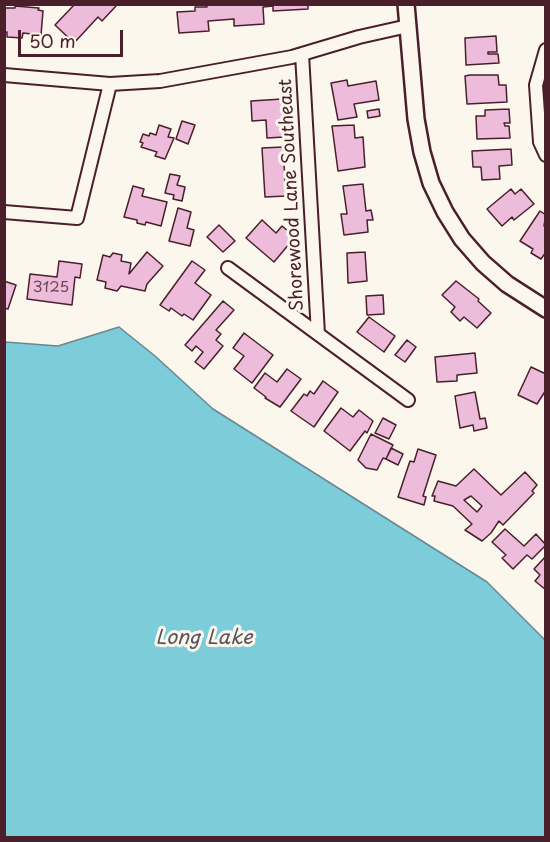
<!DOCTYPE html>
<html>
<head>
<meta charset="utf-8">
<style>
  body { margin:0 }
  #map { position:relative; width:550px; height:842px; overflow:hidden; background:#fbf7ec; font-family:"Playpen Sans",sans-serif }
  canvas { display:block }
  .frame { position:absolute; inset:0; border:6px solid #4a1f2b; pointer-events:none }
  .scale { position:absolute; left:18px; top:30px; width:105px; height:27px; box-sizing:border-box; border:3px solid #4a1f2b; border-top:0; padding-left:8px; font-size:18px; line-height:21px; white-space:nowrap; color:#4a1f2b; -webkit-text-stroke:4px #fbf7ec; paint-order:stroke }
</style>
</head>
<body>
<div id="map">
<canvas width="550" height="842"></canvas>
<div class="frame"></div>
<div class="scale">50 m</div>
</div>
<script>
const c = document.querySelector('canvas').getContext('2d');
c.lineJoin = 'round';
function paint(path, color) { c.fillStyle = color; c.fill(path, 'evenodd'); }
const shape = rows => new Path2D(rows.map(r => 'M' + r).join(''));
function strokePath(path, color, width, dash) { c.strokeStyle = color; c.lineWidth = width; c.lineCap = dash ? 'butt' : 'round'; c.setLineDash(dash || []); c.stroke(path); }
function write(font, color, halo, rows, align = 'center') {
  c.font = font + ' "Playpen Sans",sans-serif'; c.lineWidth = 6; c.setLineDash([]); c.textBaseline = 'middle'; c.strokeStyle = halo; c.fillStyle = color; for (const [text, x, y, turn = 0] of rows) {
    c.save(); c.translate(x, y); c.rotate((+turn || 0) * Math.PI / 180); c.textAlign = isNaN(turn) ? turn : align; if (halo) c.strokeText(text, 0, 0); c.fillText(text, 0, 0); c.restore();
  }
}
const water = shape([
  [119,327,155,356,213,409,487,582,545,640,545,837,5,837,5,342,58,346,119,327]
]);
paint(water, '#7dccda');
strokePath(water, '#698794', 1.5);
const building = shape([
  [76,4,115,4,116,6,102,21,98,17,74,43,55,25,74,5,76,4],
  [207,4,308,4,308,9,273,11,273,6,263,7,264,24,234,26,234,19,208,21,209,31,179,33,177,12,195,11,195,7,207,7,207,4],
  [15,6,39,8,38,10,43,11,41,35,23,33,22,38,7,37,7,32,4,32,4,8,15,8,15,6],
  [496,36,497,52,488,52,488,54,498,54,499,63,466,65,465,38,496,36],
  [470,75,498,75,499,85,506,85,507,102,467,104,465,76,470,75],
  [347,80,348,86,376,81,379,100,354,104,357,117,338,120,331,83,347,80],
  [282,99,284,137,267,138,266,120,252,121,251,101,282,99],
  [379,109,380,116,368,118,367,111,379,109],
  [509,109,510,123,504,123,505,126,509,126,510,138,477,139,476,116,485,116,485,110,509,109],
  [182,121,195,125,188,144,176,139,182,121],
  [159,125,171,129,168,137,174,138,165,159,155,156,157,152,141,147,143,143,140,142,143,134,149,136,150,133,156,135,159,125],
  [354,125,355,138,363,137,365,167,338,171,332,126,354,125],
  [283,147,286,196,265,197,262,148,283,147],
  [511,149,512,165,499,166,500,179,482,180,481,167,473,167,472,151,511,149],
  [170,174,180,176,177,185,185,187,182,201,173,199,174,195,165,193,170,174],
  [363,184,366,211,371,210,373,220,367,220,368,232,344,235,341,214,347,214,343,186,363,184],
  [133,186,144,189,142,196,167,202,161,226,146,222,145,225,137,223,137,220,124,217,133,186],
  [511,189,515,194,521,189,534,204,514,220,512,217,502,226,487,209,511,189],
  [178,208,191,212,187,228,194,230,190,246,169,241,178,208],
  [540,211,546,215,544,226,546,226,546,252,541,259,531,253,533,249,520,241,540,211],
  [262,220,276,233,282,226,295,237,274,262,246,238,262,220],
  [219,225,235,241,223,252,207,237,219,225],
  [147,252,163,266,147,284,145,291,121,286,117,291,105,288,106,282,97,280,103,255,110,257,113,253,122,255,121,261,131,263,129,274,147,252],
  [365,252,367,281,348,283,347,253,365,252],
  [59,261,82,264,80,278,75,277,72,305,27,299,30,274,57,277,59,261],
  [192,261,205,270,195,283,211,295,193,320,184,314,182,316,171,308,169,311,160,305,192,261],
  [4,281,16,285,8,309,4,308,4,281],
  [456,281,479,299,478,301,491,313,477,328,464,317,460,321,451,312,455,307,442,295,456,281],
  [383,295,384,314,367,315,366,296,383,295],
  [223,301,234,310,216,330,221,334,216,340,223,346,204,369,195,362,203,352,196,346,192,351,185,345,223,301],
  [369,317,395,336,384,352,357,332,369,317],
  [244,333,273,355,252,383,234,369,244,356,233,348,244,333],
  [407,340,416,347,405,362,395,355,407,340],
  [475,353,477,373,457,375,457,381,437,382,435,357,475,353],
  [531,367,546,374,546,390,537,404,518,395,531,367],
  [287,369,301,379,280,407,265,398,266,397,254,388,265,373,277,382,287,369],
  [323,381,338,392,314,427,291,411,304,394,307,396,310,391,314,394,323,381],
  [475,392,480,419,485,418,487,428,474,431,473,425,460,428,455,396,475,392],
  [341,408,353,417,359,410,373,421,367,433,365,431,350,451,324,431,341,408],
  [383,418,396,425,389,439,375,433,383,418],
  [371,434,393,445,386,459,383,458,377,470,366,468,358,460,371,434],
  [391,448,403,454,398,465,386,459,391,448],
  [418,449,436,455,423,496,426,497,424,505,398,497,410,461,414,462,418,449],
  [474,469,501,495,525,472,537,485,532,491,534,493,503,525,499,521,491,533,482,541,465,530,472,524,453,506,434,501,435,496,432,496,438,481,456,486,474,469],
  [471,496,482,506,477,512,464,500,471,496],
  [505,529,524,546,536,534,546,545,532,559,527,555,513,569,502,558,506,555,492,542,505,529],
  [546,556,546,590,535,581,540,575,534,569,546,556]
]);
paint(building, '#edbcdb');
strokePath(building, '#4a1f2b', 1.5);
const minor = shape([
  [546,50,536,85,540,142,546,155],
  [302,54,318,334],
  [4,75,110,84,160,81,292,57,359,37,408,26],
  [4,212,77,218,110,84],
  [228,268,408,400]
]);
const tertiary = shape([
  [406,4,416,119,422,152,431,183,445,212,462,239,483,263,507,284,546,309]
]);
strokePath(minor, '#4a1f2b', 16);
strokePath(tertiary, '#4a1f2b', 20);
strokePath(minor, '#fbf7ec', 12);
strokePath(tertiary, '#fbf7ec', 15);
write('15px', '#734657', null, [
  ["3125",51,288]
]);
write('18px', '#4a1f2b', '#fbf7ec', [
  ["Shorewood Lane Southeast",292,195,-93]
]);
write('italic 20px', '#595360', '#fbf7ec', [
  ["Long Lake",204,638]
]);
</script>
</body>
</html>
